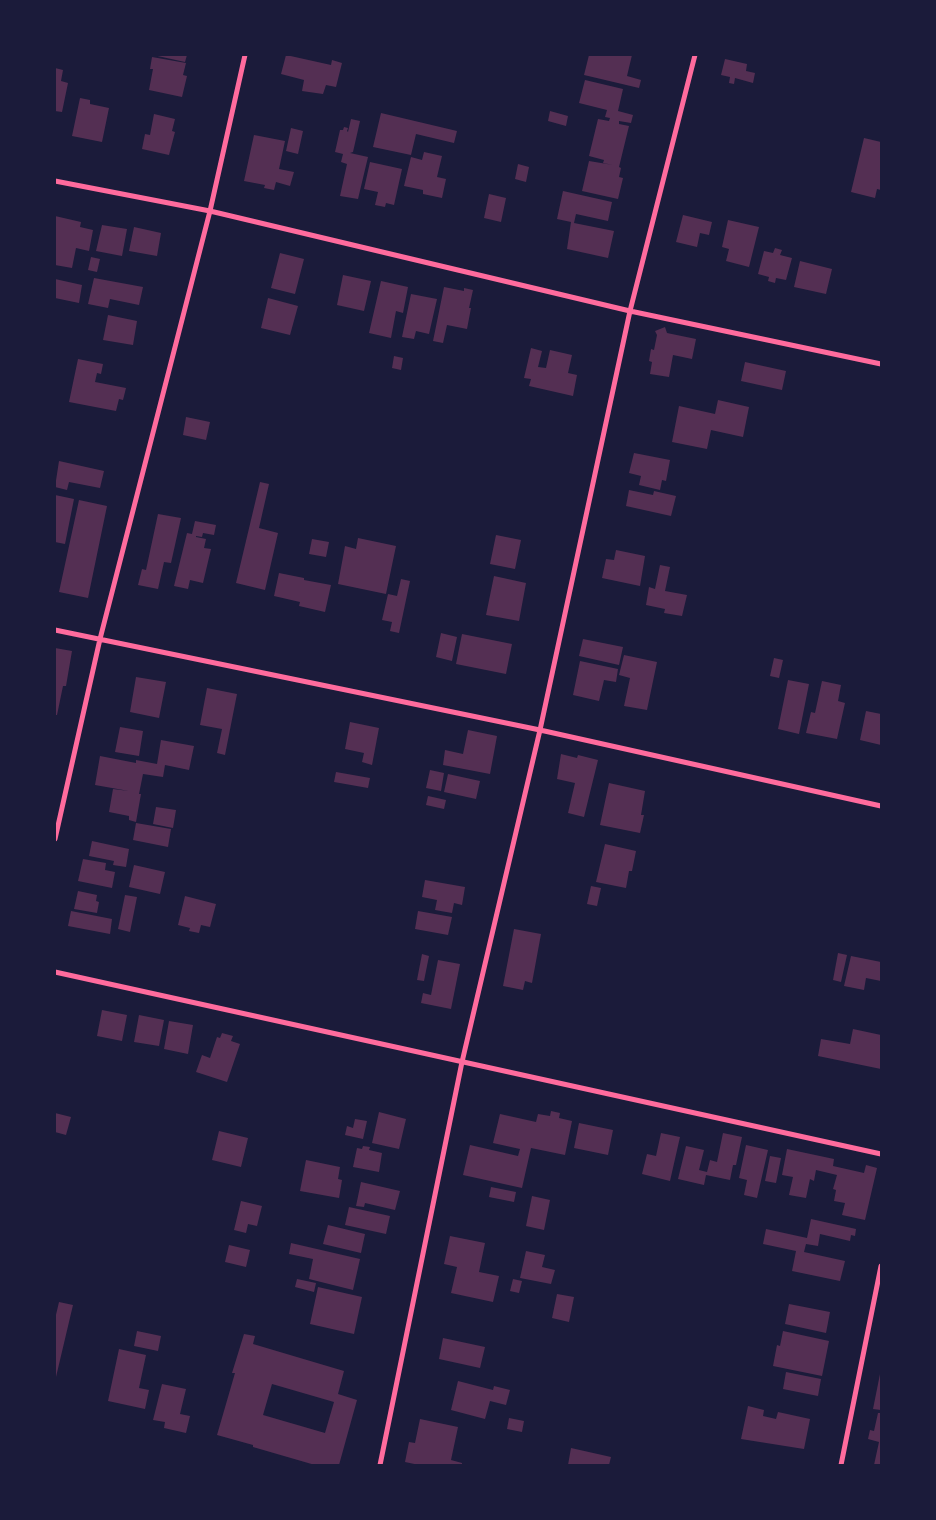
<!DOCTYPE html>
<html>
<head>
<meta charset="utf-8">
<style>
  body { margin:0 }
  #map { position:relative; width:936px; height:1520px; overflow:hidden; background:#1b1b3a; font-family:"IBM Plex Sans",sans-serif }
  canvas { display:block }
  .frame { position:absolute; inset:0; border:56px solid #1b1b3a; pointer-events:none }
</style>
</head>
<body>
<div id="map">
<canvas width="936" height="1520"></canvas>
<div class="frame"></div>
</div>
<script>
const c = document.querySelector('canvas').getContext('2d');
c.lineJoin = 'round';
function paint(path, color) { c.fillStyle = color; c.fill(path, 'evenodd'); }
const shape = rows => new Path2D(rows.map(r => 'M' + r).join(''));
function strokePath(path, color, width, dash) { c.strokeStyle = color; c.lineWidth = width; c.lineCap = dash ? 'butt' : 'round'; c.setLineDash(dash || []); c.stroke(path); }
paint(shape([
  [153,55,187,55,185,62],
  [286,55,331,65,332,60,342,63,336,87,326,85,323,94,302,91,304,80,281,74],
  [589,55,632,55,627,76,641,80,639,88,584,75],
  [152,57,186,63,183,75,187,76,182,97,149,90,153,69,150,69],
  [725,59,747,64,746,71,755,73,753,83,735,78,734,84,729,83,730,77,721,75],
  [55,68,63,70,61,81,68,83,62,112,55,111],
  [585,80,623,89,618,111,633,115,631,123,619,121,619,124,629,126,619,167,621,168,619,177,623,178,618,199,582,191,589,161,613,165,603,163,604,160,589,156,598,119,609,121,610,118,605,117,607,110,579,103],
  [80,98,90,100,90,104,109,108,102,142,72,136],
  [550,111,568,116,566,126,548,121],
  [381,113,457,131,454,143,416,134,411,155,373,147],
  [154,114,175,119,172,131,175,132,169,155,142,149,145,134,150,135],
  [351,119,360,121,353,152,350,153,368,157,358,199,340,196,347,164,341,162,343,154,335,152,340,130,343,130,344,127,348,128,347,131,348,132],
  [291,128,303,131,298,154,286,151],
  [254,135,285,141,279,169,294,172,290,186,276,182,274,190,264,188,265,185,244,181],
  [864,138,881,142,881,190,877,189,875,198,851,192],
  [424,152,442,156,437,177,446,179,442,198,423,194,423,190,404,186,411,157,422,160],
  [370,162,402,169,394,205,386,203,385,207,375,205,378,192,364,189],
  [518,164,529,167,526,182,515,179],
  [563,191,612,202,608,221,576,214,574,223,614,231,608,258,567,249,571,222,557,219],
  [489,194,506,198,501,222,484,218],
  [683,215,712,222,709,235,700,233,697,247,676,242],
  [55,216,81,222,80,227,93,230,89,251,76,248,72,268,55,265],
  [728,220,759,227,749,267,726,261,729,249,722,247],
  [102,225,127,229,122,256,96,251],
  [134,227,161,233,157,256,129,251],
  [775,248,782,250,780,255,792,258,786,280,776,278,775,283,768,281,769,277,758,274,764,251,773,253],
  [280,253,304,259,295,294,271,288],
  [91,257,100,259,97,272,88,270],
  [800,261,832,269,826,294,794,287],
  [343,275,371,281,364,311,337,305],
  [94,278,143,287,139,305,110,299,108,308,88,304],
  [55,279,82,285,79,303,55,298],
  [381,281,408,287,403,313,396,311,391,338,369,333],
  [444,287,464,291,464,288,473,290,469,308,471,308,467,329,447,325,443,343,433,341],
  [411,294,437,299,429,334,416,331,414,339,402,337],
  [268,298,298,306,290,335,261,328],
  [108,315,137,321,133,345,103,340],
  [665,327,667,333,696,339,692,359,673,355,669,377,650,374,652,362,649,361,651,349,654,350,657,335,655,331],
  [531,348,542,351,538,367,546,368,550,350,572,355,568,373,577,375,573,396,529,386,531,379,524,378],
  [394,356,403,358,401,370,392,368],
  [78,359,103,364,101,374,97,373,95,382,126,388,123,400,119,399,116,411,69,402],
  [745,362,786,371,782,390,741,381],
  [718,400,749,407,743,437,711,430,707,449,672,442,679,406,715,414],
  [186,417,210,422,206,440,183,435],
  [634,453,670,460,666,481,662,480,660,490,639,485,641,476,629,473],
  [59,461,104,471,100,488,69,482,67,490,55,487],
  [260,482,269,484,259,528,278,533,265,590,236,583],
  [629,490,653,495,654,491,676,496,671,516,626,506],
  [55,495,74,499,65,544,55,542],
  [79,500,107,506,88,598,59,592],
  [158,514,181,518,171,563,164,562,158,589,138,585,142,569,146,570],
  [195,521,216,525,214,535,203,533,202,537,196,536,196,537,206,539,204,548,211,549,203,583,190,580,188,589,174,586,187,533,192,534],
  [496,535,521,540,515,569,490,564],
  [358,538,396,546,386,594,338,584,345,546,356,549],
  [312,539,329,542,326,557,309,554],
  [616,550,645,556,640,586,602,578,606,559,614,560],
  [660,565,670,567,665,591,687,595,682,616,664,613,665,609,646,605,649,587,655,589],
  [279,573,304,578,304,580,331,585,325,612,299,606,300,602,274,596],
  [494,576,526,583,519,621,486,615],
  [401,579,410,581,399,633,390,631,392,622,382,620,388,594,397,596],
  [441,633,457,637,452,661,436,657],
  [462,634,512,644,506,674,456,664],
  [583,639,623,647,619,665,579,656],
  [55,648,72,651,66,686,63,686,57,715,55,715],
  [624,655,657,662,647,710,624,706,630,678,619,675],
  [774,658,783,660,779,678,770,676],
  [580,661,618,669,616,682,604,680,599,701,573,695],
  [136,677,166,682,159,718,130,712],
  [788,680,809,684,799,734,778,729],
  [822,681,841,685,838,701,845,703,837,739,806,733,811,712,815,713],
  [207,688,237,694,225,755,217,753,222,729,200,725],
  [866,711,881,714,881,745,860,740],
  [350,722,379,728,372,765,362,762,364,753,345,749],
  [120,727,143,731,139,756,115,752],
  [468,730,497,736,490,774,443,765,445,750,463,754],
  [161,740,194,746,189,770,165,765,163,777,143,774,139,794,141,794,136,822,129,820,129,816,109,812,113,789,129,791,95,785,100,756,136,763,136,760,157,764],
  [561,754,577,758,578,755,598,760,584,817,568,813,575,783,557,779],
  [430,770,444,773,441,791,426,788],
  [336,772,370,778,368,788,334,782],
  [448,774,480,781,476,799,444,792],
  [609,783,645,791,641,815,644,815,640,833,600,825],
  [428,796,446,800,444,809,426,805],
  [156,807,176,810,173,828,153,824],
  [136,823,171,829,168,847,133,840],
  [92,841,129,849,126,867,113,865,114,861,89,856],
  [605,844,636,851,632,871,629,871,626,888,596,882],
  [83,859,106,863,105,870,115,872,112,888,78,881],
  [134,865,165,872,160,894,129,887],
  [425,880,465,887,462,905,454,903,452,913,435,910,437,900,422,897],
  [591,886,601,888,597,906,587,904],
  [78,891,97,895,96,901,99,902,97,913,74,909],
  [125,895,137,897,130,932,118,929],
  [185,896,216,904,210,927,201,925,199,933,189,931,190,928,178,925],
  [71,911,112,919,110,934,68,926],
  [418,911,452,917,448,935,415,929],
  [514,929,541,934,532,983,525,981,523,990,503,986],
  [838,953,847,955,841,982,833,980],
  [422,954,429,956,424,981,417,980],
  [851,956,881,962,881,981,866,978,864,990,844,986],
  [438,960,460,964,451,1009,421,1003,423,993,431,995],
  [102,1010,127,1015,122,1041,97,1036],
  [139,1015,164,1020,159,1046,134,1042],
  [169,1021,193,1025,188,1054,164,1049],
  [853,1029,881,1035,881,1069,818,1056,821,1039,850,1044],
  [222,1033,233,1036,231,1041,240,1044,227,1082,196,1072,202,1055,210,1058,217,1037,220,1038],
  [551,1111,560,1113,559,1118,572,1121,565,1155,531,1148,522,1188,463,1175,470,1145,518,1156,520,1149,493,1143,500,1114,536,1122,538,1114,550,1116],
  [379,1112,406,1119,399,1149,372,1143],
  [55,1113,71,1117,66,1135,55,1132],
  [355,1119,367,1121,363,1139,345,1135,347,1126,353,1128],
  [579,1123,613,1130,608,1155,574,1148],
  [219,1131,248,1138,241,1167,212,1160],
  [661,1133,680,1137,670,1181,642,1174,647,1154,656,1156],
  [723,1133,742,1137,736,1165,733,1165,730,1180,706,1175,704,1185,678,1179,686,1146,704,1150,699,1170,707,1172,710,1160,717,1162],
  [746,1145,768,1150,757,1198,744,1195,747,1180,739,1178],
  [363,1146,370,1147,369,1150,382,1153,379,1172,353,1167,357,1148,362,1149],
  [787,1149,834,1159,833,1166,864,1173,866,1165,877,1168,865,1220,842,1215,845,1203,834,1201,836,1190,833,1189,837,1175,816,1170,814,1181,810,1179,806,1198,789,1195,793,1177,782,1175],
  [770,1156,781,1158,776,1183,765,1181],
  [306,1160,340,1167,338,1179,342,1180,339,1198,300,1191],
  [361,1182,400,1191,395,1210,365,1203,364,1207,356,1206],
  [491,1187,516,1192,514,1202,489,1197],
  [532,1196,550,1200,544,1230,526,1226],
  [241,1201,262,1206,257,1226,248,1224,246,1233,234,1230],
  [349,1207,390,1216,386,1234,345,1225],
  [811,1219,856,1229,855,1236,851,1235,850,1241,820,1234,818,1246,806,1244,804,1252,845,1261,840,1281,792,1271,796,1251,763,1244,766,1229,807,1238],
  [328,1225,365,1234,361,1253,323,1244],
  [450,1236,485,1243,479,1272,499,1276,493,1302,451,1293,457,1267,444,1264],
  [291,1243,360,1259,353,1290,309,1279,313,1259,289,1254],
  [229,1245,250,1250,246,1267,225,1262],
  [526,1251,545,1255,542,1267,555,1270,551,1284,520,1278],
  [297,1279,316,1283,314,1292,295,1287],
  [513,1279,522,1281,519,1293,510,1291],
  [318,1287,362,1297,354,1334,310,1324],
  [557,1294,574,1297,569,1322,552,1318],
  [59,1302,73,1305,56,1377,55,1319],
  [789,1304,830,1312,826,1333,785,1324],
  [137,1331,161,1336,158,1351,134,1346],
  [783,1331,829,1341,822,1376,773,1366,777,1345,780,1346],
  [244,1334,255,1336,253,1344,344,1371,338,1394,357,1400,339,1465,315,1465,253,1447,253,1445,217,1435,235,1373,232,1373],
  [272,1384,334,1402,325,1433,263,1415],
  [443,1338,485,1347,480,1368,439,1359],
  [119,1349,146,1355,139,1388,149,1390,145,1409,108,1401],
  [786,1372,821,1379,818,1396,783,1389],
  [880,1374,881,1374,881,1410,873,1409],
  [458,1381,493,1390,494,1386,510,1390,506,1405,490,1401,485,1419,451,1410],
  [162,1384,186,1389,180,1414,190,1416,186,1433,164,1428,165,1422,153,1420],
  [748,1406,764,1410,763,1416,776,1419,778,1412,810,1419,804,1449,741,1439],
  [878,1413,881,1413,881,1465,874,1465,879,1442,868,1439,870,1430,874,1431],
  [509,1418,524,1421,522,1432,507,1429],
  [420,1419,458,1427,451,1460,462,1463,462,1465,419,1465,405,1462,409,1442,415,1443],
  [571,1448,611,1457,609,1465,568,1465]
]), '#542f53');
strokePath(shape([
  [55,181,210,211,630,311,881,364],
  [55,630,540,730,881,806],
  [55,839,100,639,210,211,245,55],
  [55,972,881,1154],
  [380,1465,462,1062,540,730,630,311,695,55],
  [841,1465,881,1266]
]), '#ff6b9d', 5);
</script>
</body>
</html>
